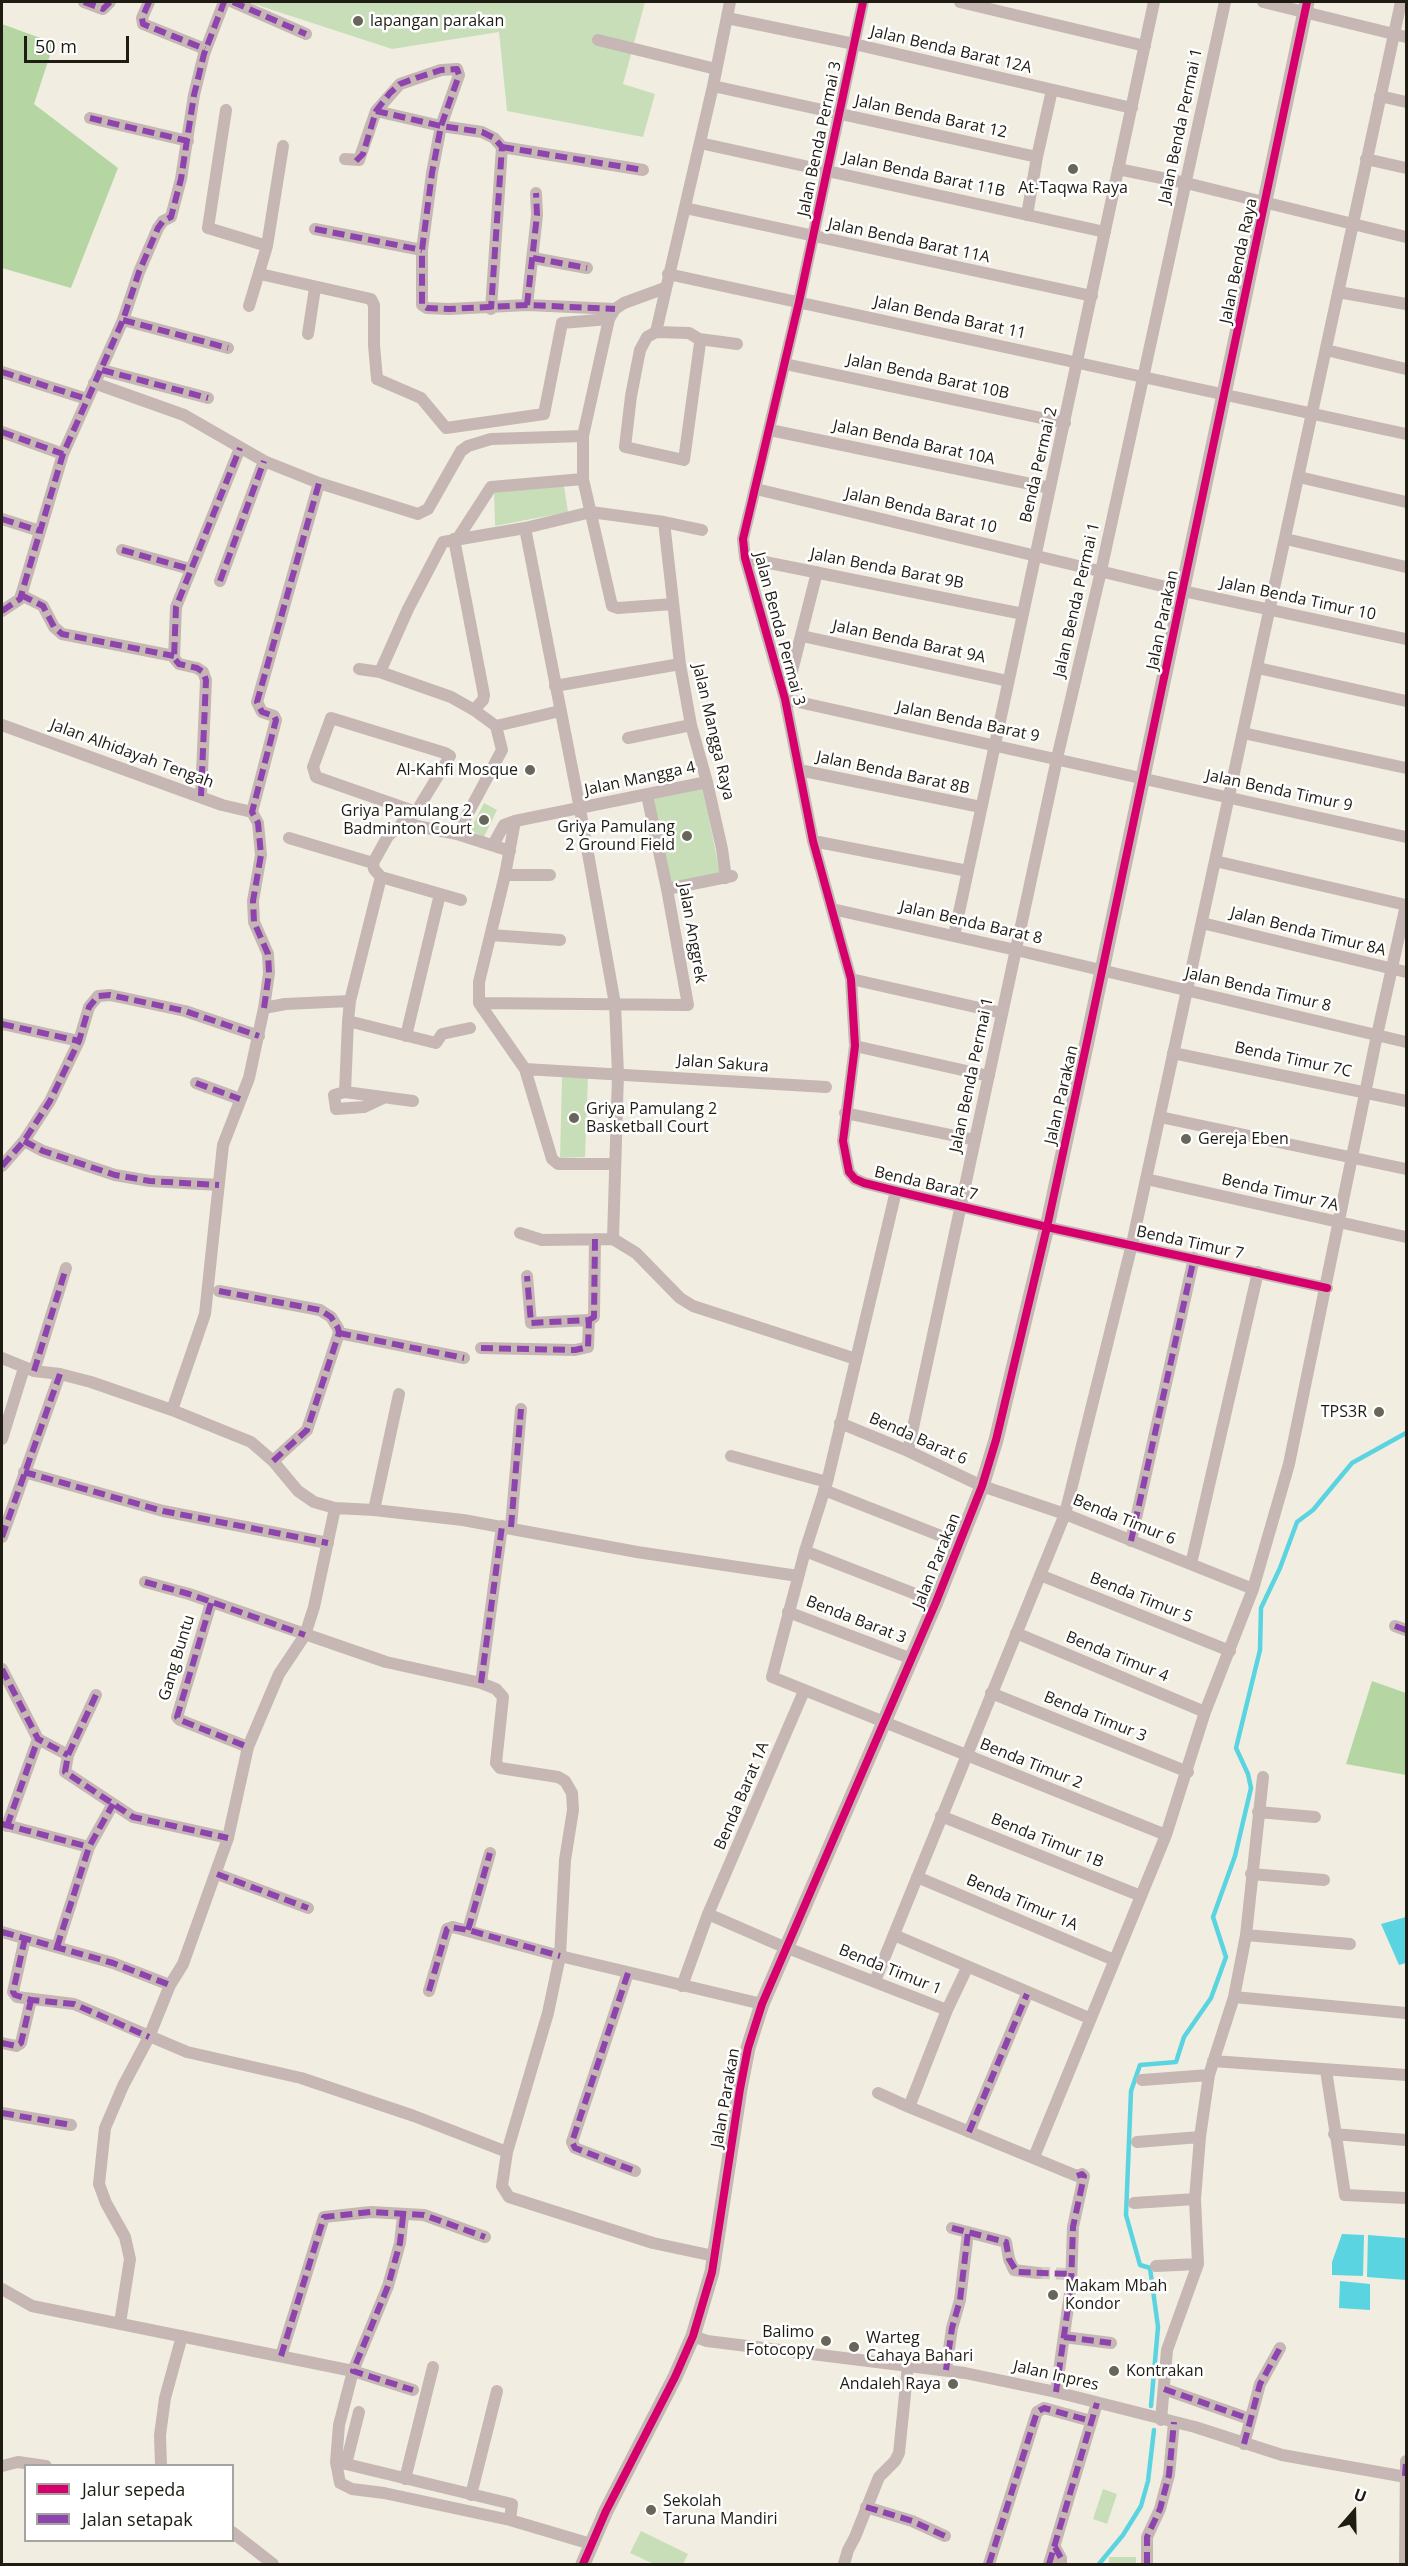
<!DOCTYPE html>
<style>
body{margin:0}
#map{position:relative;width:1408px;height:2566px;overflow:hidden;background:#f1eee1;font-family:"Open Sans",sans-serif}
canvas{display:block}
.frame{position:absolute;inset:0;border:3px solid #1e1c13;pointer-events:none}
.legend{position:absolute;left:24px;top:2464px;width:210px;height:78px;box-sizing:border-box;background:#fff;border:2px solid #a5a4a1;margin:0;padding:8px 10px;list-style:none;font-size:18px;color:#1e1c13}
.legend li{display:flex;align-items:center;gap:12px;height:30px}
.legend b{width:30px;border:2px solid #a5a4a1}
.north{position:absolute;left:1324px;top:2482px;width:60px;height:60px;-webkit-text-stroke:4px #fff;paint-order:stroke;rotate:20deg;font-size:16px;font-weight:700;line-height:24px;text-align:center;color:#1e1c13}
.north::after{content:'';display:block;margin:auto;width:21px;height:27px;background:#1e1c13;clip-path:polygon(50% 0,100% 100%,50% 72%,0 100%)}
.scale{position:absolute;left:24px;top:36px;width:105px;height:27px;box-sizing:border-box;border:3px solid #1e1c13;border-top:0;padding-left:8px;font-size:18px;line-height:21px;white-space:nowrap;color:#1e1c13;-webkit-text-stroke:4px #fff;paint-order:stroke}
</style>
<div id="map">
<canvas width="1408" height="2566"></canvas>
<div class="frame"></div>
<ul class="legend">
<li><b style="height:8px;background:#d6006c"></b>Jalur sepeda</li>
<li><b style="height:8px;background:#8e44ad"></b>Jalan setapak</li>
</ul>
<div class="north">U</div>
<div class="scale">50 m</div>
</div>
<script>
const c = document.querySelector('canvas').getContext('2d');
c.lineJoin = 'round';
function fillPath(path, color) { c.fillStyle = color; c.fill(path, 'evenodd'); }
const toPath = rows => new Path2D(rows.map(r => 'M' + r).join(''));
function strokePath(path, color, width, dash) { c.strokeStyle = color; c.lineWidth = width; c.lineCap = dash ? 'butt' : 'round'; c.setLineDash(dash || []); c.stroke(path); }
function write(font, color, halo, rows, align = 'center') {
  c.font = font + ' "Open Sans",sans-serif'; c.lineWidth = 5; c.setLineDash([]); c.textBaseline = 'middle'; c.strokeStyle = halo; c.fillStyle = color; for (const [text, x, y, turn = 0] of rows) {
    c.save(); c.translate(x, y); c.rotate((+turn || 0) * Math.PI / 180); c.textAlign = isNaN(turn) ? turn : align; if (halo) c.strokeText(text, 0, 0); c.fillText(text, 0, 0); c.restore();
  }
}
const green = toPath([
 [248,2,645,2,623,84,655,94,643,137,507,111,499,32,392,49],
 [564,486,568,512,495,526,494,491],
 [703,788,720,874,671,883,653,799],
 [484,803,497,810,484,837,470,830],
 [562,1077,588,1078,585,1157,560,1158],
 [1103,2489,1117,2494,1107,2524,1093,2519],
 [641,2531,688,2554,683,2564,654,2564,630,2553],
 [1109,2557,1136,2557,1136,2564,1109,2564]
]);
const forest = toPath([
 [2,24,54,43,34,104,118,168,71,288,2,268],
 [1372,1681,1406,1693,1406,1775,1346,1764]
]);
const water = toPath([
 [1406,1917,1406,1963,1399,1965,1381,1924],
 [1342,2234,1364,2235,1363,2276,1332,2275,1332,2262],
 [1368,2235,1406,2238,1406,2280,1367,2277],
 [1340,2281,1370,2284,1370,2310,1339,2308]
]);
const stream = toPath([
 [1151,2406,1158,2327,1150,2268,1140,2265,1126,2215,1131,2091,1140,2065,1176,2062,1184,2037,1211,1998,1226,1957,1213,1917,1235,1856,1251,1788,1248,1774,1236,1748,1260,1650,1261,1608,1280,1568,1297,1522,1313,1510,1352,1463,1406,1433],
 [1099,2564,1123,2535,1141,2506,1148,2481,1154,2430]
]);
const minorTunnel = toPath([
 [1038,2273,1071,2274]
]);
const minor = toPath([
 [84,2,103,9,110,2],
 [149,2,142,18,143,24,205,49],
 [233,2,306,34],
 [863,2,799,302,743,539,745,558,785,699,813,841,851,979,855,1046,843,1141,849,1172,855,1179,864,1183,896,1191,1047,1227,1327,1288],
 [960,2,1145,46],
 [1263,2,1406,37],
 [727,18,854,44,1132,108],
 [598,40,716,69],
 [713,86,1037,157],
 [1380,96,1406,102],
 [226,110,208,228,267,246],
 [376,111,441,126,482,132,494,138,502,147,491,309],
 [90,118,188,141],
 [700,143,1105,232],
 [502,147,643,170],
 [345,159,359,160,376,111,400,84,441,70,457,69,459,75,441,126,432,173,422,250,422,305,427,308,449,309,527,305,615,309],
 [1366,159,1406,168],
 [1118,169,1186,183,1406,237],
 [685,208,1092,296],
 [1027,215,1037,157,1052,90],
 [315,229,422,250],
 [533,258,587,268],
 [260,274,371,299,374,305,374,345,377,379,421,398,446,428,544,414,562,323,609,319],
 [668,274,1406,434],
 [665,288,624,303,615,309,609,319,583,436,583,479,612,606,618,608,673,604],
 [1338,292,1406,304],
 [527,305,537,215,536,193],
 [249,306,267,246,283,146],
 [123,320,228,348],
 [656,332,689,333,699,339,700,343,684,460,625,447,631,396,640,350,647,337,656,332],
 [656,332,713,86,730,2],
 [308,334,315,288],
 [699,339,737,344],
 [1326,350,1406,369],
 [785,364,1065,423],
 [102,370,208,398],
 [2,372,87,399],
 [94,383,184,415,264,461,319,483,418,514,428,509,461,451,468,446,491,439,583,436],
 [770,430,1050,488],
 [2,432,63,454],
 [1299,477,1406,502],
 [756,489,1183,591,1406,639],
 [2,519,40,531],
 [664,522,680,664,691,725,707,782,722,849,726,878],
 [525,528,580,809,615,1004,618,1074,613,1239],
 [458,538,491,487,583,479],
 [454,539,484,695,483,700,474,710],
 [1286,539,1406,567],
 [122,550,190,569],
 [745,558,1023,614],
 [817,572,785,699,1406,837],
 [220,581,264,461],
 [21,595,43,606,54,627,62,634,174,656],
 [2,611,20,599,63,454,123,320,139,272,158,228,163,221,171,217,181,179,194,95,204,54,224,2],
 [802,636,1008,681],
 [1258,668,1406,701],
 [359,669,380,672,451,697,474,710,496,726,502,750,457,834],
 [380,672,408,609,443,542,525,528,591,512,664,522,702,530],
 [555,686,680,664],
 [2,725,222,805,252,812],
 [496,726,560,711],
 [1243,733,1406,768],
 [628,738,691,725],
 [799,770,981,807],
 [201,796,206,680,203,672,197,668,179,664,174,658,176,607,240,448],
 [416,812,316,777,313,767,331,718,445,753,450,756,416,812,388,836,373,863,374,869,381,877,461,900],
 [515,821,505,875,479,982,479,1003,525,1069,552,1159,558,1164,614,1164],
 [402,823,457,834,510,851],
 [289,838,373,863],
 [813,841,968,871],
 [493,845,504,825,515,821,707,782],
 [1215,861,1406,905],
 [505,875,550,875],
 [381,877,350,1001,348,1021,436,1043,442,1034,470,1028],
 [667,889,732,876],
 [832,909,1016,950,1406,1042],
 [1202,923,1406,972],
 [491,935,560,940],
 [954,936,1154,2],
 [851,979,1002,1013],
 [479,1003,688,1005,667,889,647,795],
 [264,1008,285,1004,350,1001],
 [348,1021,345,1092,413,1101],
 [2,1024,79,1041],
 [406,1036,440,894],
 [855,1046,989,1076],
 [1173,1053,1406,1101],
 [525,1069,826,1087],
 [196,1083,240,1099],
 [345,1092,334,1095,336,1109,364,1107,383,1098],
 [845,1113,975,1140],
 [1160,1117,1406,1169],
 [24,1141,43,1151,115,1175,150,1181,219,1185],
 [2,1166,24,1141,50,1101,79,1041,89,1007,98,996,110,995,185,1011,259,1036],
 [1146,1179,1406,1237],
 [896,1191,827,1482,805,1551,772,1677,1166,1835],
 [520,1233,542,1240,613,1239,636,1253,680,1298,693,1306,856,1359],
 [219,1291,320,1310,331,1317,338,1328,339,1333,307,1430,273,1461],
 [589,1320,594,1317,595,1239],
 [339,1333,464,1358],
 [481,1348,575,1350,588,1347,589,1320,531,1323,527,1276],
 [2,1358,34,1371,60,1374,91,1382,172,1410,251,1442,273,1461,298,1491,314,1502,335,1508,374,1510,463,1520,637,1552,798,1576],
 [34,1371,66,1268],
 [172,1410,205,1314,223,1145,249,1078,264,1008,269,973,268,954,254,922,253,901,261,855,258,823,252,812,276,720,274,716,262,712,257,702,319,483],
 [840,1423,908,1451,982,1486,1065,1514,1253,1589],
 [2,1439,24,1368],
 [908,1451,1058,754,1101,571,1225,2],
 [731,1456,827,1482],
 [24,1472,163,1511,328,1543],
 [824,1490,959,1543],
 [374,1510,399,1394],
 [511,1527,521,1409],
 [2,1537,60,1374],
 [1131,1541,1194,1258],
 [805,1551,936,1602],
 [1191,1564,1258,1272],
 [1040,1575,1230,1651],
 [145,1582,189,1594,386,1662,481,1683,496,1689,503,1697,496,1763,500,1768,558,1777,565,1781,572,1793,573,1810,565,1860,560,1956,548,2013,507,2152],
 [211,1603,177,1717,180,1720,248,1747],
 [788,1612,912,1659],
 [1395,1626,1406,1630],
 [1016,1633,1205,1712],
 [2,1669,38,1739,68,1755],
 [481,1683,502,1526],
 [991,1693,1188,1772],
 [96,1695,68,1755,65,1772,133,1817,228,1838],
 [1258,1812,1315,1817],
 [941,1816,1141,1896],
 [2,1824,89,1847],
 [7,1826,38,1739],
 [217,1874,308,1908],
 [1251,1874,1324,1880],
 [917,1877,1114,1960],
 [708,1914,777,1944,947,2010,967,1968],
 [468,1930,490,1853],
 [2,1932,113,1963,170,1985],
 [894,1935,1089,2018],
 [1246,1935,1350,1944],
 [25,1938,13,1992,17,1997,74,2004,187,2052,301,2078,414,2116,507,2152,502,2186,509,2197,653,2243,714,2256],
 [57,1947,89,1847,113,1804],
 [628,1973,572,2142,575,2148,635,2171],
 [875,1981,1065,1514,1132,1244,1401,2],
 [682,1986,708,1914,804,1691],
 [429,1991,447,1929,453,1927,560,1956,762,2004],
 [1234,1997,1406,2013],
 [947,2010,909,2107,1077,2176,1082,2174,1084,2176,1073,2227,1071,2286,1056,2392],
 [2,2043,16,2046,21,2043,31,2000],
 [1213,2061,1406,2075],
 [1326,2070,1345,2195,1406,2198],
 [1142,2080,1209,2075],
 [878,2093,909,2107],
 [2,2113,71,2125],
 [969,2132,1027,1994],
 [1334,2134,1406,2140],
 [1137,2142,1200,2137],
 [1034,2157,1166,1835,1205,1712,1253,1589,1289,1464,1377,1035,1406,905],
 [1134,2203,1195,2199],
 [403,2216,400,2243,388,2286,353,2371,339,2425,336,2462,340,2483,352,2489,384,2493,510,2520,591,2544],
 [952,2228,1006,2242,1009,2259,1014,2270,1038,2273],
 [1156,2266,1198,2264],
 [2,2289,32,2306,353,2371,413,2390],
 [120,2323,130,2259,125,2237,106,2203,99,2184,105,2128,123,2086,149,2037,170,1985,183,1964,228,1838,248,1747,279,1674,305,1635,314,1607,335,1508],
 [693,2336,707,2341,965,2373,1056,2392,1195,2427,1282,2455,1406,2477],
 [1064,2337,1111,2343],
 [281,2356,324,2217,371,2212,424,2215,485,2237],
 [946,2370,952,2328,960,2300,968,2232],
 [1164,2389,1244,2417],
 [359,2412,346,2464,512,2504,510,2520],
 [1161,2420,1167,2350,1198,2264,1195,2199,1200,2137,1209,2075,1234,1997,1246,1935,1263,1777],
 [1244,2444,1260,2384,1280,2348],
 [2,2466,18,2462,46,2466],
 [161,2466,160,2435,165,2398,182,2336],
 [405,2479,433,2367],
 [471,2495,497,2391],
 [866,2507,912,2521,945,2536],
 [232,2532,273,2564],
 [1055,2547,1061,2558,1061,2564],
 [844,2564,848,2550,855,2537,879,2477,895,2461,899,2453,908,2365],
 [989,2564,1037,2412,1044,2408,1091,2421],
 [1049,2564,1097,2403],
 [1147,2564,1147,2537,1160,2509,1169,2475,1174,2422],
 [1405,2564,1406,2461]
]);
const tertiary = toPath([
 [583,2564,606,2511,675,2377,693,2336,712,2272,740,2089,748,2048,762,2004,936,1602,982,1486,996,1440,1047,1227,1088,1037,1307,2]
]);
const quiet = toPath([
 [84,2,103,9,110,2],
 [149,2,142,18,143,24,205,49],
 [233,2,306,34],
 [376,111,441,126,482,132,494,138,502,147,491,309],
 [90,118,188,141],
 [502,147,643,170],
 [356,161,363,154,376,111,390,93,400,84,416,78,441,70,457,69,459,75,441,126,432,173,422,250,422,305,427,308,449,309,527,305,615,309],
 [315,229,422,250],
 [533,258,587,268],
 [527,305,537,215,536,193],
 [123,320,228,348],
 [102,370,208,398],
 [2,372,87,399],
 [2,432,63,454],
 [2,519,40,531],
 [122,550,190,569],
 [220,581,264,461],
 [21,595,43,606,54,627,62,634,174,656],
 [2,611,20,599,63,454,123,320,139,272,158,228,163,221,171,217,181,179,194,95,204,54,224,2],
 [201,796,206,680,203,672,197,668,179,664,174,658,176,607,240,448],
 [264,1008,269,973,268,954,254,922,253,901,261,855,258,823,252,812,276,720,274,716,262,712,257,702,319,483],
 [2,1024,79,1041],
 [196,1083,240,1099],
 [24,1141,43,1151,115,1175,150,1181,219,1185],
 [2,1166,24,1141,50,1101,79,1041,89,1007,98,996,110,995,185,1011,259,1036],
 [219,1291,320,1310,331,1317,338,1328,339,1333,307,1430,273,1461],
 [589,1320,594,1317,595,1239],
 [339,1333,464,1358],
 [481,1348,575,1350,588,1347,589,1320,531,1323,527,1276],
 [34,1371,66,1268],
 [24,1472,163,1511,328,1543],
 [511,1527,521,1409],
 [2,1537,60,1374],
 [1131,1541,1194,1258],
 [145,1582,189,1594,305,1635],
 [211,1603,177,1717,180,1720,248,1747],
 [1395,1626,1406,1630],
 [2,1669,38,1739,68,1755],
 [481,1683,502,1526],
 [96,1695,68,1755,65,1772,133,1817,228,1838],
 [2,1824,89,1847],
 [7,1826,38,1739],
 [217,1874,308,1908],
 [468,1930,490,1853],
 [2,1932,113,1963,170,1985],
 [25,1938,13,1992,15,1995,31,2000,74,2004,149,2037],
 [57,1947,89,1847,113,1804],
 [628,1973,572,2142,575,2148,635,2171],
 [429,1991,447,1929,450,1927,468,1930,560,1956],
 [2,2043,16,2046,21,2043,31,2000],
 [2,2113,71,2125],
 [969,2132,1027,1994],
 [403,2216,400,2243,388,2286,353,2371,413,2390],
 [952,2228,1006,2242,1009,2259,1017,2272,1071,2274],
 [1064,2337,1111,2343],
 [281,2356,324,2217,371,2212,424,2215,485,2237],
 [946,2370,952,2328,960,2300,968,2232],
 [1164,2389,1244,2417],
 [1056,2392,1071,2286,1073,2227,1084,2176,1082,2174,1077,2176],
 [1244,2444,1260,2384,1280,2348],
 [1405,2476,1406,2461],
 [866,2507,912,2521,945,2536],
 [1055,2547,1061,2558,1061,2564],
 [989,2564,1037,2412,1044,2408,1091,2421],
 [1049,2564,1097,2403],
 [1147,2564,1147,2537,1160,2509,1169,2475,1174,2422]
]);
const cycleway = toPath([
 [863,2,799,302,743,539,745,558,785,699,813,841,851,979,855,1046,843,1141,849,1172,855,1179,864,1183,896,1191,1047,1227,1327,1288],
 [583,2564,606,2511,675,2377,693,2336,712,2272,740,2089,748,2048,762,2004,936,1602,982,1486,996,1440,1047,1227,1088,1037,1307,2]
]);
const markers = [
 [358,21,6,"#68665b"],
 [1073,169,6,"#68665b"],
 [530,770,6,"#68665b"],
 [484,820,6,"#68665b"],
 [687,836,6,"#68665b"],
 [574,1118,6,"#68665b"],
 [1186,1139,6,"#68665b"],
 [1379,1412,6,"#68665b"],
 [1053,2295,6,"#68665b"],
 [826,2341,6,"#68665b"],
 [854,2347,6,"#68665b"],
 [1114,2371,6,"#68665b"],
 [953,2384,6,"#68665b"],
 [651,2510,6,"#68665b"]
];
const poiNames = [
 ["lapangan parakan",370,21],
 ["At-Taqwa Raya",1073,188,"center"],
 ["Al-Kahfi Mosque",518,770,"right"],
 ["Griya Pamulang 2",472,811,"right"],
 ["Badminton Court",472,829,"right"],
 ["Griya Pamulang",675,827,"right"],
 ["2 Ground Field",675,845,"right"],
 ["Griya Pamulang 2",586,1109],
 ["Basketball Court",586,1127],
 ["Gereja Eben",1198,1139],
 ["TPS3R",1367,1412,"right"],
 ["Makam Mbah",1065,2286],
 ["Kondor",1065,2304],
 ["Balimo",814,2332,"right"],
 ["Fotocopy",814,2350,"right"],
 ["Warteg",866,2338],
 ["Cahaya Bahari",866,2356],
 ["Kontrakan",1126,2371],
 ["Andaleh Raya",941,2384,"right"],
 ["Sekolah",663,2501],
 ["Taruna Mandiri",663,2519]
];
const streetNames = [
 ["Jalan Benda Barat 12A",951,50,13],
 ["Jalan Benda Barat 12",931,117,12],
 ["Jalan Benda Permai 1",1181,126,-78],
 ["Jalan Benda Permai 3",820,139,-78],
 ["Jalan Benda Barat 11B",924,175,12],
 ["Jalan Benda Barat 11A",909,241,12],
 ["Jalan Benda Raya",1239,261,-78],
 ["Jalan Benda Barat 11",950,318,12],
 ["Jalan Benda Barat 10B",928,377,12],
 ["Jalan Benda Barat 10A",914,443,12],
 ["Benda Permai 2",1039,465,-77],
 ["Jalan Benda Barat 10",921,511,13],
 ["Jalan Benda Barat 9B",887,569,11],
 ["Jalan Benda Timur 10",1298,599,12],
 ["Jalan Benda Permai 1",1077,600,-77],
 ["Jalan Parakan",1163,620,-78],
 ["Jalan Benda Permai 3",779,629,75],
 ["Jalan Benda Barat 9A",909,642,12],
 ["Jalan Benda Barat 9",968,722,12],
 ["Jalan Mangga Raya",713,732,77],
 ["Jalan Alhidayah Tengah",132,754,20],
 ["Jalan Benda Barat 8B",893,773,12],
 ["Jalan Mangga 4",640,779,-12],
 ["Jalan Benda Timur 9",1279,791,12],
 ["Jalan Benda Barat 8",971,923,13],
 ["Jalan Benda Timur 8A",1308,932,14],
 ["Jalan Anggrek",692,933,80],
 ["Jalan Benda Timur 8",1258,990,13],
 ["Benda Timur 7C",1293,1060,12],
 ["Jalan Sakura",723,1064,4],
 ["Jalan Benda Permai 1",972,1075,-78],
 ["Jalan Parakan",1062,1095,-77],
 ["Benda Barat 7",926,1184,13],
 ["Benda Timur 7A",1280,1193,13],
 ["Benda Timur 7",1190,1243,12],
 ["Benda Barat 6",918,1439,24],
 ["Benda Timur 6",1124,1520,22],
 ["Jalan Parakan",937,1561,-68],
 ["Benda Timur 5",1141,1598,22],
 ["Benda Barat 3",856,1620,21],
 ["Benda Timur 4",1117,1657,22],
 ["Gang Buntu",177,1658,-73],
 ["Benda Timur 3",1095,1717,22],
 ["Benda Timur 2",1031,1764,22],
 ["Benda Barat 1A",742,1796,-67],
 ["Benda Timur 1B",1047,1841,22],
 ["Benda Timur 1A",1022,1903,23],
 ["Benda Timur 1",890,1970,22],
 ["Jalan Parakan",726,2098,-80],
 ["Jalan Inpres",1056,2376,13]
];
fillPath(green, '#c7deb8');
fillPath(forest, '#b5d6a3');
fillPath(water, '#5ad4e0');
strokePath(stream, '#5ad4e0', 4.5);
strokePath(minorTunnel, '#d1cec2', 12, [12, 6]);
strokePath(minor, '#c6b7b5', 12);
strokePath(tertiary, '#c6b7b5', 15);
strokePath(quiet, '#8e44ad', 6, [12, 6]);
strokePath(cycleway, '#d6006c', 8);
for (const [x, y, r, color] of markers) { const dot = new Path2D(); dot.arc(x, y, r, 0, 2 * Math.PI); c.fillStyle = color; c.fill(dot); strokePath(dot, '#fff', 2); }
write('16px', '#1e1c13', '#fff', poiNames, 'left');
write('16px', '#1e1c13', '#fff', streetNames);
</script>
